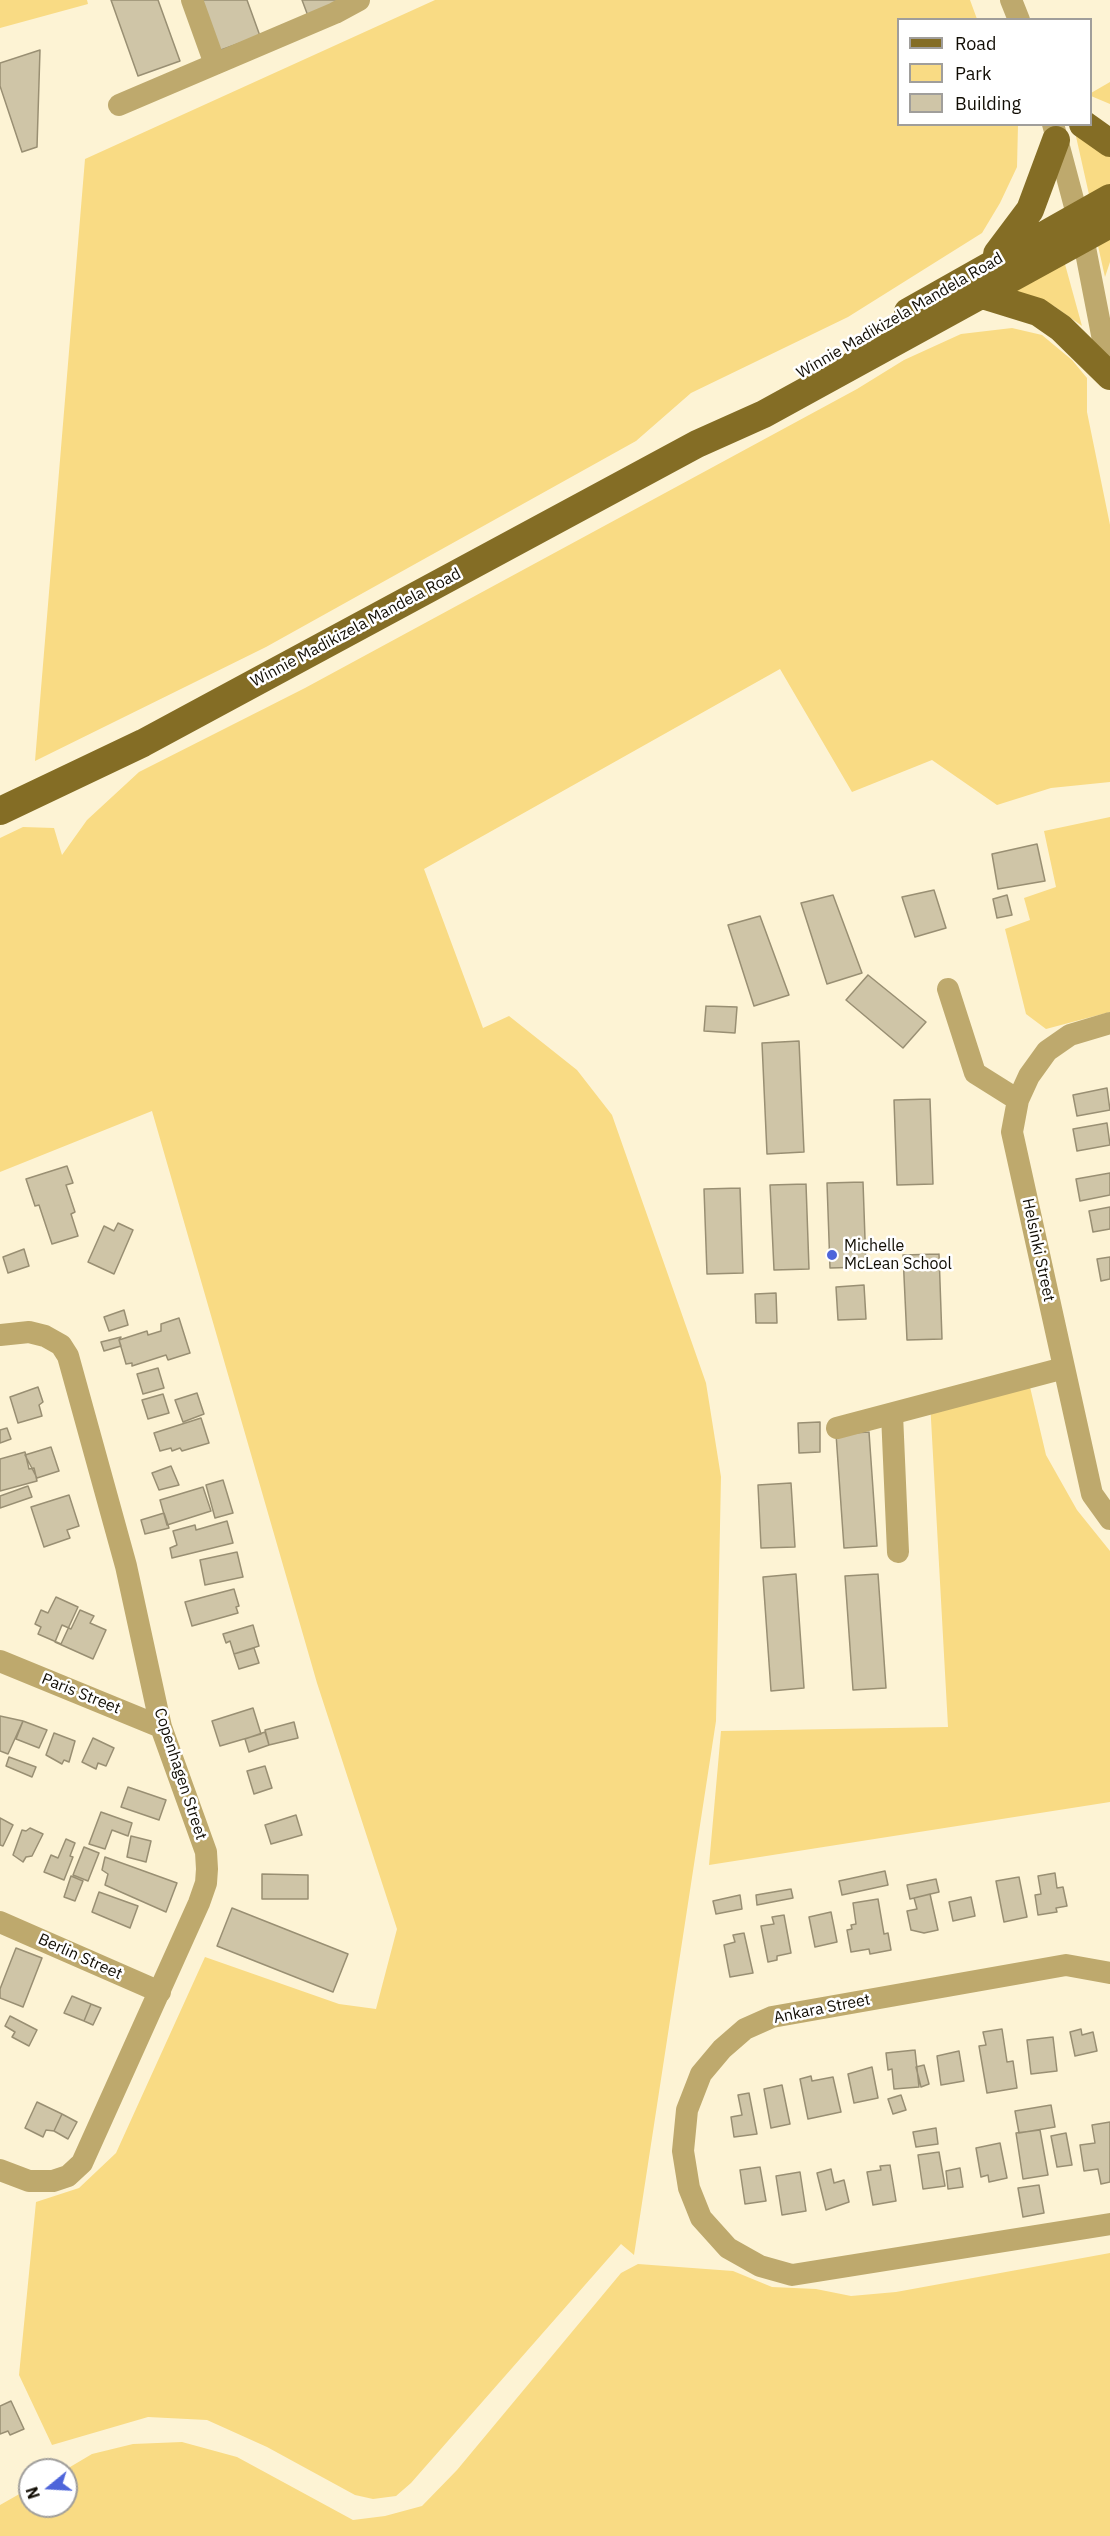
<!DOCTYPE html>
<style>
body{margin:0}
#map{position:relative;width:1110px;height:2536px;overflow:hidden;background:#fdf3d4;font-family:"IBM Plex Sans",sans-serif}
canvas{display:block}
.legend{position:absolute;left:897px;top:18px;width:195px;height:108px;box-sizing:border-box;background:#fff;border:2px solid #a09e9b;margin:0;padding:8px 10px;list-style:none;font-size:18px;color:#110d04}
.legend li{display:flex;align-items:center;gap:12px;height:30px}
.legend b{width:30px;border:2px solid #a09e9b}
.north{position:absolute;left:18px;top:2458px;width:60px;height:60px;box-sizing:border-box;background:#fff;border:2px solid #a09e9b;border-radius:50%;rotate:252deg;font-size:16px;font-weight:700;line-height:24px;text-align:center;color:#110d04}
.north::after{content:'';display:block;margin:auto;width:21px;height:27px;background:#4e65da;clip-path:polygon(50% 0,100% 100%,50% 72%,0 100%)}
</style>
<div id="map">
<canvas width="1110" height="2536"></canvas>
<ul class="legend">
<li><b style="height:8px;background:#846d25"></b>Road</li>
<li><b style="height:16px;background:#f9db84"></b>Park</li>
<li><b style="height:16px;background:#cfc5a7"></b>Building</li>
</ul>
<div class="north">N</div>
</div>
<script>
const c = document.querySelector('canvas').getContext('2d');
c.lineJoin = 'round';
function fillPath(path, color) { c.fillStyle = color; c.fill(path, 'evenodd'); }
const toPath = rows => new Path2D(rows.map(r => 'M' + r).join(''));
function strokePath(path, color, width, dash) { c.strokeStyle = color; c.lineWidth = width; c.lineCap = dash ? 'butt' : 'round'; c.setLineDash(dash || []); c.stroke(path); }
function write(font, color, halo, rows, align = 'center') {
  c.font = font + ' "IBM Plex Sans",sans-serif'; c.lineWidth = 5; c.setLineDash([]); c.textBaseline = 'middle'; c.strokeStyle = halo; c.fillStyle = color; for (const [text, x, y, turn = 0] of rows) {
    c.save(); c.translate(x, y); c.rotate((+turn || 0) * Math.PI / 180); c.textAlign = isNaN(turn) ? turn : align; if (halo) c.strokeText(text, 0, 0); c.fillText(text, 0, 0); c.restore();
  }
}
const green = toPath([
 [0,0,87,0,88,4,0,28],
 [435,0,970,0,977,19,898,20,898,124,1018,125,1017,167,1000,203,982,233,848,317,691,393,636,441,266,647,35,761,85,159],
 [1110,82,1110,104,1091,96,1091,93],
 [1075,132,1110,157,1110,188,1090,199],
 [1110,230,1110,262,1105,277,1096,237],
 [1063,257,1082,326,1054,306,1014,292],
 [1012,328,1042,335,1072,360,1087,378,1087,412,1110,525,1110,782,1051,788,997,805,932,760,852,792,780,669,424,869,483,1028,509,1016,577,1070,612,1115,706,1383,721,1477,716,1721,634,2255,621,2244,411,2483,396,2496,373,2499,355,2495,267,2447,207,2420,148,2417,52,2445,19,2375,36,2202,79,2188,116,2153,205,1957,339,2004,376,2009,397,1929,317,1683,152,1111,0,1172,0,838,23,827,54,828,62,855,87,820,139,772,305,688,857,389,904,360,961,334],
 [1110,817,1110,1012,1046,1029,1026,1014,1005,929,1030,920,1024,898,1056,887,1044,831],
 [1026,1370,1046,1455,1077,1510,1110,1551,1110,1802,709,1865,721,1731,948,1727,930,1401],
 [1110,2253,1110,2536,0,2536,0,2505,30,2488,30,2506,66,2506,65,2470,92,2454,133,2444,182,2442,237,2457,353,2520,385,2516,422,2506,457,2470,621,2273,638,2264,733,2271,772,2287,816,2289,851,2296,896,2292]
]);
const building = toPath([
 [111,0,158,0,180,61,138,76,111,0],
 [200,0,247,0,260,36,218,51,200,0],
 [302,0,349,0,308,16,302,0],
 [40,50,37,147,22,152,0,86,0,63,40,50],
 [1037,844,1045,881,998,889,992,854,1037,844],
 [934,890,946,928,915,937,902,897,934,890],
 [833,895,862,973,827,984,801,903,833,895],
 [1007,895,1012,915,997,918,993,899,1007,895],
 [760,916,789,995,754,1006,728,925,760,916],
 [868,975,926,1022,903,1048,846,1000,868,975],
 [706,1006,737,1007,735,1033,704,1031,706,1006],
 [799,1041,804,1152,767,1154,762,1043,799,1041],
 [1107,1088,1110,1110,1077,1116,1073,1095,1107,1088],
 [930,1099,933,1184,897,1185,894,1100,930,1099],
 [1107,1123,1110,1145,1077,1151,1073,1129,1107,1123],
 [67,1166,73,1183,66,1185,75,1212,71,1214,78,1236,52,1244,39,1205,35,1206,26,1179,67,1166],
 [1110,1173,1110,1195,1080,1201,1076,1179,1110,1173],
 [863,1182,866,1267,830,1268,827,1183,863,1182],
 [806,1184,809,1269,774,1270,770,1185,806,1184],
 [740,1188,743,1273,707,1274,704,1189,740,1188],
 [1110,1207,1110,1229,1093,1232,1089,1211,1110,1207],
 [118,1223,133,1230,114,1274,88,1262,104,1226,114,1231,118,1223],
 [24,1249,29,1266,8,1273,3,1257,24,1249],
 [939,1254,942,1339,907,1340,903,1255,939,1254],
 [1110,1257,1110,1279,1101,1281,1097,1259,1110,1257],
 [864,1285,866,1319,838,1320,836,1287,864,1285],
 [776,1293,777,1323,756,1323,755,1294,776,1293],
 [124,1310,128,1325,109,1331,104,1317,124,1310],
 [179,1318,190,1353,168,1360,166,1355,132,1366,132,1363,126,1364,119,1340,147,1331,148,1335,161,1331,161,1324,179,1318],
 [121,1337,119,1340,121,1346,104,1351,101,1342,121,1337],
 [158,1368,164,1388,143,1394,137,1374,158,1368],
 [38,1387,43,1402,39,1405,42,1416,18,1423,10,1397,38,1387],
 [197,1393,204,1414,183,1422,175,1400,197,1393],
 [163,1394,169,1413,148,1419,142,1400,163,1394],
 [201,1418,209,1443,182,1451,180,1448,172,1451,171,1448,160,1451,154,1433,201,1418],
 [820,1422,820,1452,799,1453,798,1423,820,1422],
 [7,1428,11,1439,0,1443,0,1430,7,1428],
 [869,1432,877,1546,844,1548,836,1434,869,1432],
 [51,1447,59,1471,37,1478,25,1455,51,1447],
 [25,1452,29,1469,34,1468,37,1481,0,1491,0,1459,25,1452],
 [171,1466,179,1485,159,1490,152,1473,171,1466],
 [223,1480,233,1513,215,1518,206,1485,223,1480],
 [791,1483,795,1547,761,1548,758,1485,791,1483],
 [28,1486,32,1497,0,1508,0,1496,28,1486],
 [203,1487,211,1511,167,1525,160,1500,203,1487],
 [69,1495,79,1526,67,1530,70,1538,44,1547,31,1507,69,1495],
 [164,1513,169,1528,145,1534,141,1520,164,1513],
 [227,1521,233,1543,172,1558,170,1548,177,1545,173,1531,195,1525,196,1530,227,1521],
 [237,1552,243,1577,205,1585,200,1560,237,1552],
 [796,1574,804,1688,771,1691,763,1577,796,1574],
 [878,1574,886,1688,853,1690,845,1576,878,1574],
 [234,1589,239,1606,236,1607,238,1613,192,1626,185,1602,234,1589],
 [56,1597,78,1607,61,1644,38,1634,41,1627,35,1624,41,1610,48,1613,56,1597],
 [80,1610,94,1616,90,1623,106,1630,93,1659,55,1642,62,1625,71,1629,80,1610],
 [253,1625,259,1646,234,1654,230,1641,226,1643,223,1634,253,1625],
 [254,1648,259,1663,239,1669,234,1654,254,1648],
 [253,1708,261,1734,220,1746,212,1721,253,1708],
 [0,1716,23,1721,8,1754,0,1751,0,1716],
 [23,1721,47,1730,39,1748,16,1739,23,1721],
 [294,1722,298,1738,269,1745,265,1730,294,1722],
 [265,1732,269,1745,249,1752,245,1739,265,1732],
 [54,1733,75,1741,69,1762,64,1760,62,1764,46,1755,54,1733],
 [93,1738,114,1748,106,1766,98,1763,96,1769,82,1762,93,1738],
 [9,1757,36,1767,32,1777,6,1766,9,1757],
 [265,1766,272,1788,254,1794,247,1771,265,1766],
 [128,1787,166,1800,159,1820,121,1807,128,1787],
 [101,1812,132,1823,128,1836,112,1830,105,1849,89,1844,101,1812],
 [296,1815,302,1835,271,1844,265,1825,296,1815],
 [0,1818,13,1825,3,1846,0,1845,0,1818],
 [30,1828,43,1834,32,1856,26,1857,23,1862,13,1855,22,1830,26,1831,30,1828],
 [131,1836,151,1841,146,1862,127,1857,131,1836],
 [66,1839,75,1843,70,1856,73,1857,64,1880,44,1872,51,1855,58,1858,66,1839],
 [84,1847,99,1853,88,1881,73,1875,84,1847],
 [105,1857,177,1883,166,1912,105,1885,108,1874,102,1870,105,1857],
 [885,1871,888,1885,842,1895,839,1881,885,1871],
 [1055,1873,1057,1888,1063,1887,1067,1906,1056,1908,1057,1912,1038,1915,1035,1895,1041,1894,1038,1876,1055,1873],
 [262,1874,308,1875,308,1899,262,1899,262,1874],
 [71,1876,83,1881,75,1901,64,1897,71,1876],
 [1019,1877,1027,1917,1004,1922,996,1881,1019,1877],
 [936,1879,939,1892,910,1899,907,1885,936,1879],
 [791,1889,793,1898,757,1905,756,1895,791,1889],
 [99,1892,138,1906,130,1928,92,1912,99,1892],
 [930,1894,938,1930,924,1933,911,1930,907,1911,917,1909,914,1898,930,1894],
 [740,1895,742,1909,716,1914,713,1901,740,1895],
 [971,1897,975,1916,953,1921,949,1902,971,1897],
 [878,1899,884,1934,888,1933,891,1950,870,1954,869,1949,851,1952,847,1930,852,1929,851,1925,856,1924,853,1903,878,1899],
 [232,1908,348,1954,333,1992,217,1946,232,1908],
 [831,1912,837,1942,815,1947,809,1917,831,1912],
 [784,1915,791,1953,777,1956,777,1960,768,1962,761,1926,774,1924,772,1917,784,1915],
 [744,1933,753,1973,730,1977,724,1945,735,1942,733,1935,744,1933],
 [16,1948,42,1958,23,2007,0,1998,0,1989,16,1948],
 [72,1996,91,2004,84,2021,64,2013,72,1996],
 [91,2004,101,2008,93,2025,84,2021,91,2004],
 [10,2016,37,2030,29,2046,12,2037,15,2032,5,2026,10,2016],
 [1002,2029,1007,2062,1013,2061,1017,2088,987,2093,979,2046,986,2045,983,2032,1002,2029],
 [1081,2029,1082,2035,1093,2032,1097,2051,1075,2056,1070,2032,1081,2029],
 [1053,2037,1057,2071,1031,2074,1027,2040,1053,2037],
 [915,2050,919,2087,894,2089,892,2069,888,2070,886,2053,915,2050],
 [959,2051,964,2081,941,2085,937,2056,959,2051],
 [924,2065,929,2084,921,2087,916,2067,924,2065],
 [872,2067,878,2098,854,2103,848,2074,872,2067],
 [811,2076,812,2081,833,2077,841,2112,808,2119,800,2079,811,2076],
 [782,2085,790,2124,771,2128,764,2089,782,2085],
 [749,2093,757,2134,734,2137,731,2117,742,2115,738,2095,749,2093],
 [901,2095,906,2110,893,2114,888,2099,901,2095],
 [37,2102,62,2114,54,2131,46,2130,43,2137,25,2128,37,2102],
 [1051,2105,1055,2127,1019,2133,1015,2111,1051,2105],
 [62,2114,77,2122,68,2139,54,2131,62,2114],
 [1110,2122,1110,2182,1101,2184,1098,2169,1084,2171,1080,2145,1095,2143,1092,2125,1110,2122],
 [936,2128,938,2144,916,2147,913,2132,936,2128],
 [1040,2130,1048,2175,1023,2179,1016,2133,1040,2130],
 [1066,2133,1072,2165,1057,2167,1051,2136,1066,2133],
 [1000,2143,1007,2178,989,2182,988,2175,981,2177,976,2148,1000,2143],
 [939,2152,945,2186,923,2189,918,2155,939,2152],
 [890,2165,896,2201,873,2205,867,2172,881,2170,880,2166,890,2165],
 [760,2167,766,2201,745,2204,740,2170,760,2167],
 [960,2168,963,2187,948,2189,946,2171,960,2168],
 [831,2169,834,2183,844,2180,849,2202,826,2210,817,2173,831,2169],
 [800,2172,806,2211,782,2215,776,2176,800,2172],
 [1039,2185,1044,2213,1023,2217,1018,2188,1039,2185],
 [11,2401,24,2429,10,2435,8,2431,0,2434,0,2406,11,2401]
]);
const minor = toPath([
 [192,0,215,64],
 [1011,0,1019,20],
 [119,105,335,13,359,0],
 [1053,124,1083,237,1110,376],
 [948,989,975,1073,1018,1100],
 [1110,1023,1070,1035,1047,1051,1029,1076,1018,1100,1012,1132,1092,1494,1110,1519],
 [0,1335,29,1332,45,1336,61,1345,68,1356,126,1566,161,1727,206,1852,207,1869,206,1883,199,1903,82,2163,68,2176,53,2181,29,2181,0,2170],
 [892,1414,898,1552],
 [837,1428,1064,1368],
 [0,1661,161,1727],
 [0,1922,160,1992],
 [1110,1973,1066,1965,772,2017,745,2029,722,2049,701,2074,687,2110,683,2151,689,2188,701,2218,728,2248,760,2266,792,2275,1110,2224]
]);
const major = toPath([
 [1083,124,1110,143],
 [997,254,1030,210,1056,140],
 [983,295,1038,312,1061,328,1110,376],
 [908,312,1110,198],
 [0,811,143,743,697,444,764,414,1110,224]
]);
const markers = [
 [832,1255,6,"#4e65da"]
];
const streetNames = [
 ["Winnie Madikizela Mandela Road",900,316,-30],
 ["Winnie Madikizela Mandela Road",356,628,-28],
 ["Helsinki Street",1038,1250,78],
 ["Paris Street",81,1694,22],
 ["Copenhagen Street",180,1774,72],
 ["Berlin Street",80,1957,24],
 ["Ankara Street",822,2009,-11]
];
const poiNames = [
 ["Michelle",844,1246],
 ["McLean School",844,1264]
];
fillPath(green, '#f9db84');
fillPath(building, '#cfc5a7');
strokePath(building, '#998f73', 1.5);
strokePath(minor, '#bea96d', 22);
strokePath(major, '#846d25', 28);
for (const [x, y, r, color] of markers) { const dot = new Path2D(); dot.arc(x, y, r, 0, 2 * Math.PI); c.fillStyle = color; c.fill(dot); strokePath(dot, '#fff', 2); }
write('16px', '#110d04', '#fff', streetNames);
write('16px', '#110d04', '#fff', poiNames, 'left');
</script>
